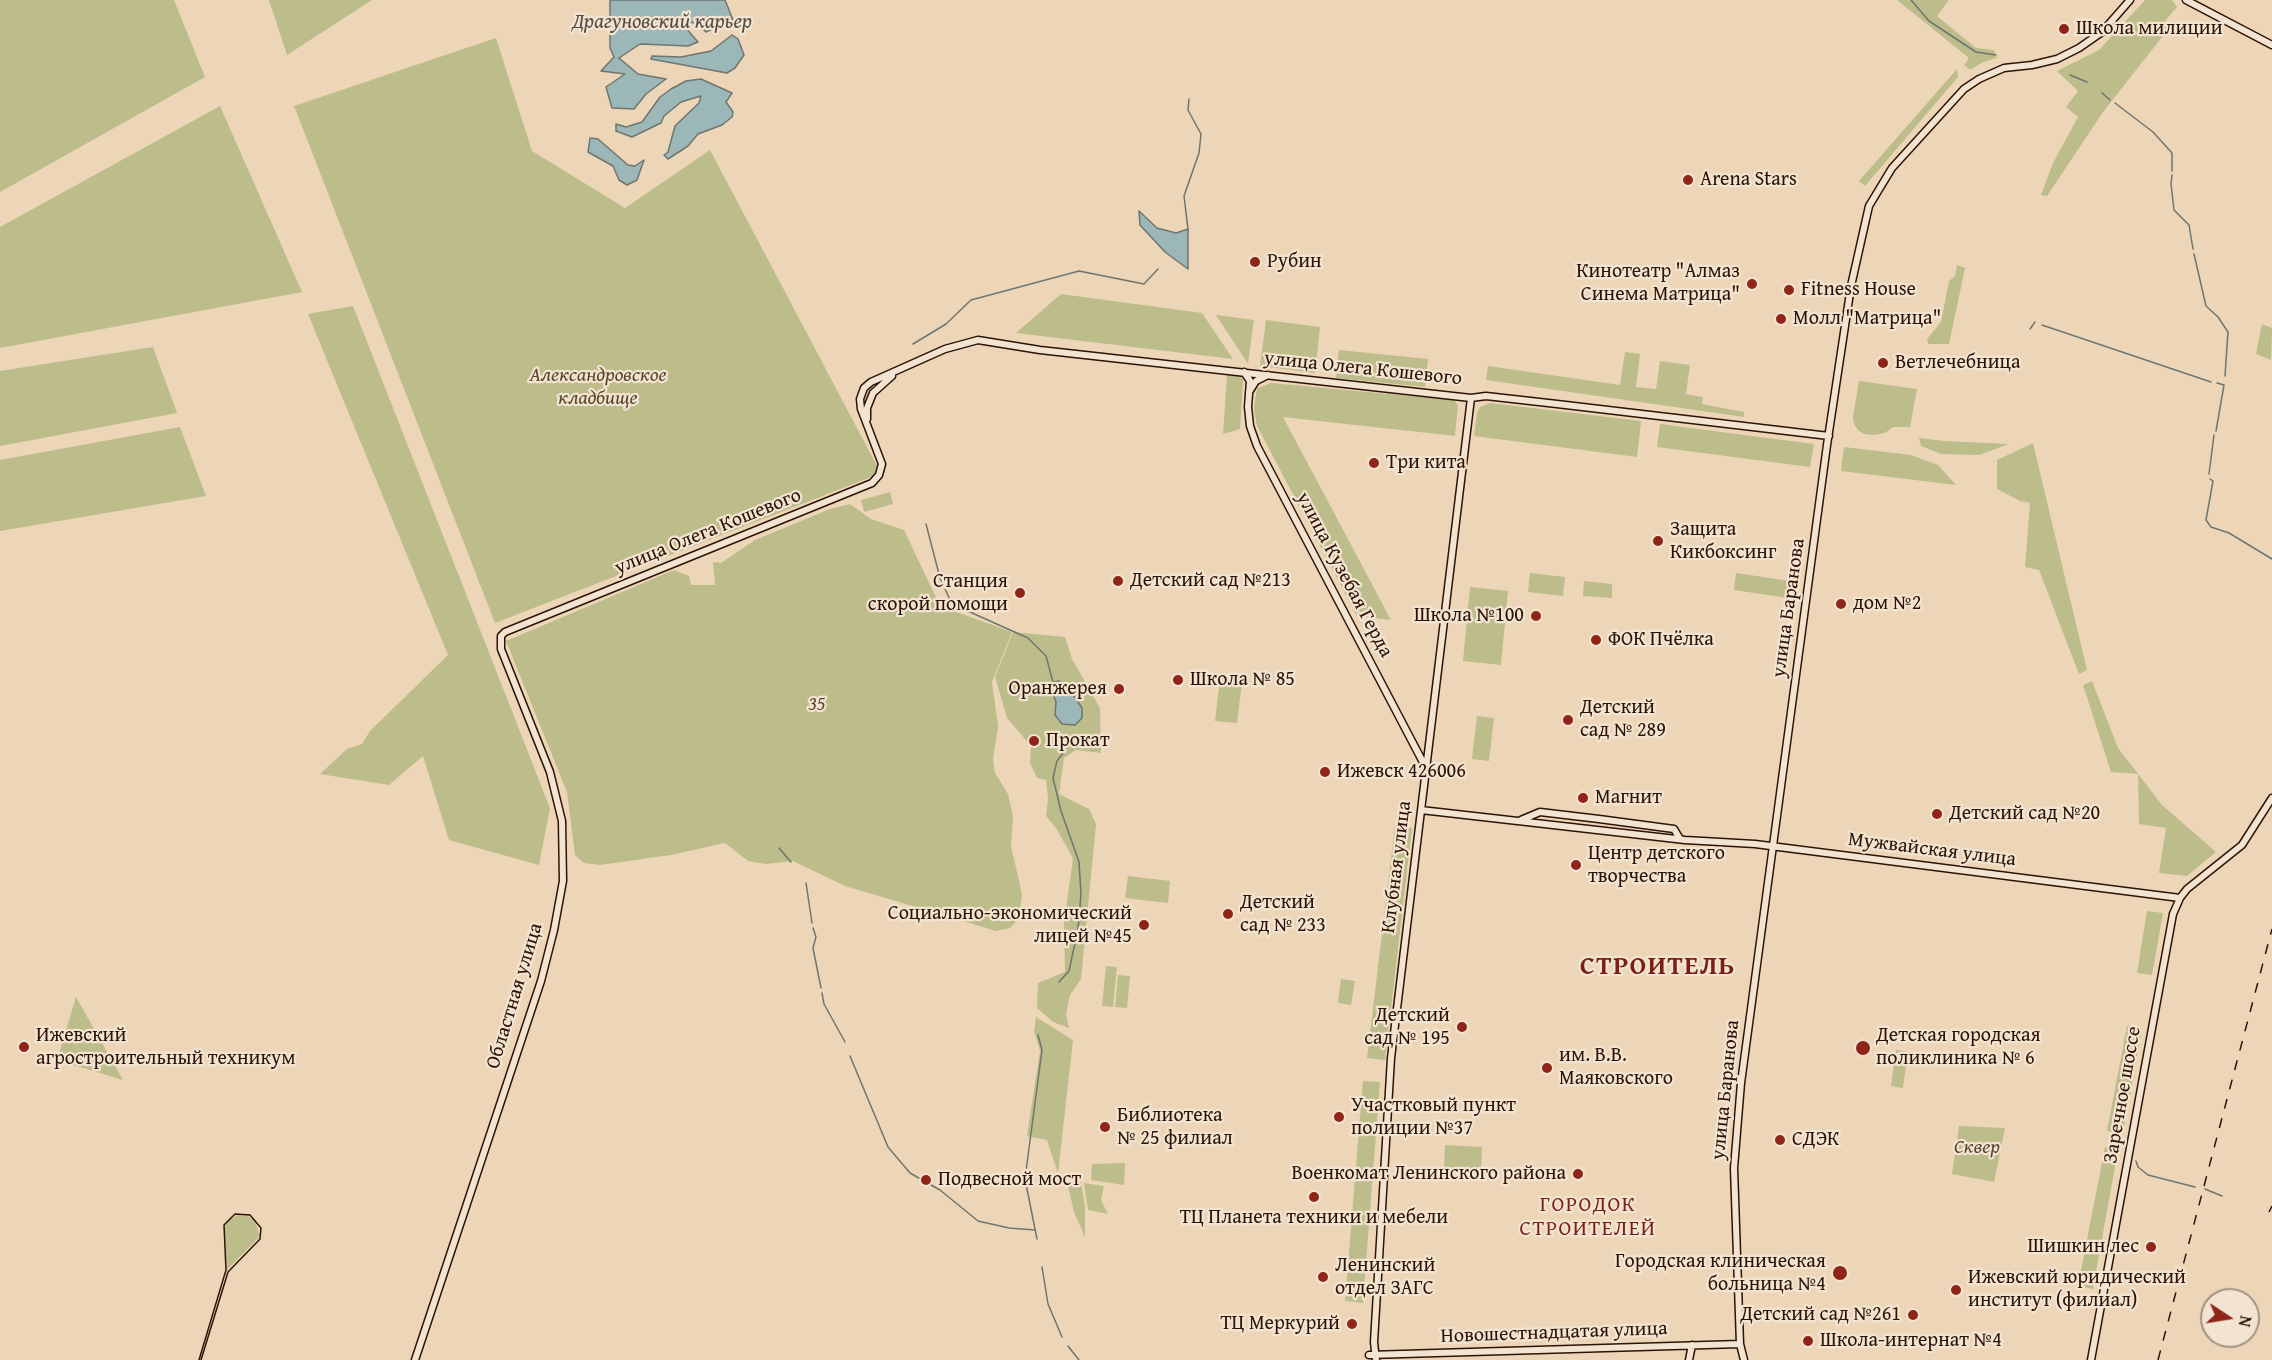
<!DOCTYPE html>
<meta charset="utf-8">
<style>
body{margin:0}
#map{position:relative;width:2272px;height:1360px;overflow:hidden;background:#edd6b8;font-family:"Gentium Book Plus",serif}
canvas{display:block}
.north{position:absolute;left:2200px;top:1288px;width:60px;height:60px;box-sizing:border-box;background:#f3e4d1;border:2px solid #a3907f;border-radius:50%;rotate:102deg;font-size:16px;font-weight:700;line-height:24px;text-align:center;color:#2c1304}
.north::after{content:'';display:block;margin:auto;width:21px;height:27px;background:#8f2418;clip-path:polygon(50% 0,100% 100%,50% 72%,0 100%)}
</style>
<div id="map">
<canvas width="2272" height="1360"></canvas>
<div class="north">N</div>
</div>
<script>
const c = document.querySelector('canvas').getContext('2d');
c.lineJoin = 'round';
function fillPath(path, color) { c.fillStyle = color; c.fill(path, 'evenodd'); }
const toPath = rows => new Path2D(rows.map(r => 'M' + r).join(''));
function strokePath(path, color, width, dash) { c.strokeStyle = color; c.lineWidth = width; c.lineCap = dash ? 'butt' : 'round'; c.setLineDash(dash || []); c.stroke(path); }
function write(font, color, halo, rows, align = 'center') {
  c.font = font + ' "Gentium Book Plus",serif'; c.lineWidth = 4.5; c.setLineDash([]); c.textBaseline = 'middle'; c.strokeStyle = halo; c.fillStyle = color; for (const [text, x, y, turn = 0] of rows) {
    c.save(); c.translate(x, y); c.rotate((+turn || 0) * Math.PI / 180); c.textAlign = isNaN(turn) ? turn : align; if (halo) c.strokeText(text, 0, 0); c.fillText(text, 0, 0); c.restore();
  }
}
const green = toPath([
 [0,0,174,0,205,77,0,192],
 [269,0,372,0,287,55],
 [1897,0,1949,0,1937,16,1976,48,1994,50,1997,58,1983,62,1970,70,1964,65,1969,58],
 [2145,0,2172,0,2177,7,2165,21,2170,27,2103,112,2047,196,2041,195,2053,163,2078,117,2066,107,2078,91,2057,71,2099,50],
 [496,38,532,151,625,208,710,150,877,466,874,476,495,623,294,106],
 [1957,69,1958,77,1865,186,1859,181],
 [220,106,302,292,0,348,0,227],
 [1957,265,1965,268,1949,344,1928,344,1927,339,1941,322,1949,281,1955,276],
 [1061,294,1202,313,1233,359,1016,333],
 [353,306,550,808,539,865,449,840,423,756,389,785,320,774,347,749,362,744,370,731,448,655,308,314],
 [1216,315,1254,320,1248,364],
 [1266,320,1320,327,1315,373,1260,366],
 [2262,324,2272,328,2271,360,2256,354],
 [153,347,177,413,0,446,0,371],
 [1339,350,1428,359,1425,387,1336,378],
 [1625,352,1640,354,1636,387,1656,389,1660,361,1690,365,1686,394,1703,397,1702,404,1744,412,1744,417,1486,380,1488,366,1620,385],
 [1227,375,1241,376,1243,380,1240,429,1223,434],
 [1859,381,1917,389,1910,427,1893,427,1885,433,1875,435,1864,434,1858,430,1854,424,1853,416],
 [1271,383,1454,400,1458,405,1455,436,1283,417,1391,620,1357,616,1257,426,1254,410,1256,393,1258,388],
 [1490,403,1641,421,1637,457,1474,436,1477,413,1480,407],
 [1660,424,1814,444,1810,467,1657,447],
 [180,427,206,496,0,531,0,460],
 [1919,438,1944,441,2009,444,1979,455,1941,454,1921,446],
 [2033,443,2087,670,2079,674,2039,570,2025,567,2030,503,2020,501,1997,489,1997,460],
 [1844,447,1911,455,1938,465,1956,485,1841,471],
 [890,492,893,504,864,512,861,500],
 [850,504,871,519,904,530,940,606,1012,632,992,682,998,726,993,760,995,773,1008,794,1013,816,1011,846,1022,894,1019,918,1010,928,996,931,983,927,845,886,793,861,766,864,748,861,725,843,671,855,600,865,584,863,575,855,567,792,506,641,674,570,689,576,691,585,715,585,713,562,721,563,755,540,830,509],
 [1530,573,1565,577,1563,596,1528,592],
 [1736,573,1790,581,1788,598,1734,590],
 [1584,581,1612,584,1612,598,1583,596],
 [1470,587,1508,591,1501,665,1463,661],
 [1013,632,1065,637,1072,659,1100,708,1101,753,1076,750,1064,758,1059,794,1089,809,1096,824,1081,979,1070,995,1066,1014,1069,1028,1053,1022,1037,1008,1038,983,1065,972,1064,923,1073,858,1056,828,1046,816,1048,798,1046,780,1037,778,1030,763,1031,746,1007,718,995,677],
 [1220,679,1242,682,1237,723,1215,721],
 [2092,681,2118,748,2162,805,2216,852,2187,876,2159,873,2166,828,2139,824,2138,774,2111,772,2083,685],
 [1477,716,1494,718,1489,761,1472,759],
 [1395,826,1412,828,1385,1060,1367,1058],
 [1128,876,1170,881,1168,903,1125,898],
 [2147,911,2163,913,2152,975,2137,973],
 [1106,966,1117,967,1113,1007,1102,1006],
 [1118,975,1130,976,1127,1008,1115,1007],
 [1341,979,1355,981,1351,1005,1338,1003],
 [76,997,123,1080,57,1060],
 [1036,1017,1073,1040,1058,1173,1047,1140,1027,1136,1040,1051,1034,1031],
 [2127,1026,2142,1029,2123,1133,2107,1131],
 [1896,1050,1908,1052,1903,1088,1891,1086],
 [1363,1081,1380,1082,1363,1303,1345,1301],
 [1959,1126,2005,1128,1994,1182,1952,1174],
 [1445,1145,1482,1147,1481,1170,1444,1168],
 [2105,1147,2118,1150,2093,1289,2078,1286],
 [1125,1163,1124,1185,1091,1180,1092,1164],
 [1070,1181,1081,1182,1085,1207,1085,1237,1074,1212,1068,1186],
 [1084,1183,1104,1186,1101,1200,1108,1214,1088,1210],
 [237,1215,248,1216,255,1221,260,1236,227,1270,224,1230,227,1222]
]);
const water = toPath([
 [610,0,725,0,733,20,706,32,696,23,686,22,685,27,698,42,688,46,640,44,619,58,638,74,666,79,646,94,634,109,612,108,606,87,625,74,601,71,614,57,610,48,610,0],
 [732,35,738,39,744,55,735,68,727,73,651,59,652,56,681,57,711,51,732,35],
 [701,79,732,93,726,102,733,112,732,117,722,125,698,134,688,146,668,159,664,155,668,152,675,126,699,103,701,96,681,102,664,116,661,123,632,137,616,131,616,124,626,127,642,122,660,97,671,89,686,81,701,79],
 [590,138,598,139,628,165,635,166,644,160,637,180,627,185,619,180,613,166,588,152,590,138],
 [1139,211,1157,228,1176,233,1188,229,1188,269,1165,252,1140,225,1139,211],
 [1059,681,1067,686,1082,708,1082,718,1075,725,1062,724,1055,715,1056,702,1051,688,1053,682,1059,681]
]);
const stream = toPath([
 [1911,0,1929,21,1976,52,1996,55],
 [2070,75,2087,82],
 [2102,93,2110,100],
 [2115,103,2153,132,2172,153,2172,171],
 [2172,175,2171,184,2174,210,2189,225,2193,249],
 [1188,229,1184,196,1199,153,1201,134,1188,110,1189,99],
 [2194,254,2206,306,2218,317,2228,332,2225,376],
 [2042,325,2211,382],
 [2030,329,2035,322],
 [913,344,946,324,971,300,1079,271,1144,284,1158,269],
 [2216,431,2224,385,2217,383],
 [2209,474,2214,435],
 [2210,479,2213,481,2206,520,2211,527,2229,533,2272,559],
 [926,524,940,578,952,604,1028,638,1046,656,1053,682],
 [779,848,791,862],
 [806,883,812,923],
 [813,928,816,937,813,948,821,988],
 [1059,982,1069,971,1078,929,1081,894,1079,862,1061,811,1053,778,1057,761,1064,752,1069,736],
 [822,993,824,1004,845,1042],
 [850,1056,888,1147,910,1173,940,1190,978,1221,1009,1228,1035,1230],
 [2136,1161,2138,1167,2148,1175,2195,1187],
 [1026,1171,1042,1050,1038,1035],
 [1026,1184,1037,1239],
 [2205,1189,2222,1196],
 [1042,1267,1048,1304,1062,1337],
 [1068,1346,1079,1360]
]);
const secondary = toPath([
 [2186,0,2272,45],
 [1244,372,1250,381,1248,407,1250,426,1257,446,1426,768],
 [1249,392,1256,381,1268,375],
 [867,419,867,408,873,393,892,376],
 [1421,810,1685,840,1755,844,2180,898],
 [1521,820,1540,812,1599,819,1674,829,1680,839],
 [1369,1355,1740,1344],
 [415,1360,541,981,554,930,563,881,562,821,550,772,501,649,501,636,505,632,872,483,879,475,882,464,861,409,860,399,864,388,871,382,945,349,978,340,1040,350,1471,398,1486,396,1557,404,1829,436],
 [1376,1360,1374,1342,1391,1058,1471,398],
 [1689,1360,1692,1345],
 [1744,1360,1740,1344,1734,1168,1741,1083,1827,445,1851,286,1869,206,1892,168,1964,89,1979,79,2004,68,2032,65,2057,59,2079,48,2102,32,2130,0],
 [2091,1360,2173,914,2180,898,2187,889,2242,845,2272,798]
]);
const tram = toPath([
 [199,1360,226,1270,224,1225,235,1214,250,1215,261,1228,260,1239,228,1272,201,1360]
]);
const rail = toPath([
 [2269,1212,2272,1206],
 [2158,1360,2272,929]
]);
const markers = [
 [2064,29,6,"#8f2418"],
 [1688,180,6,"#8f2418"],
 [1255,262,6,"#8f2418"],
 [1752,284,6,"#8f2418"],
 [1789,290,6,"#8f2418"],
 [1781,319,6,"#8f2418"],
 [1883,363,6,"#8f2418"],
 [1374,463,6,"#8f2418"],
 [1658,541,6,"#8f2418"],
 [1118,581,6,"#8f2418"],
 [1020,593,6,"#8f2418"],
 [1841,604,6,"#8f2418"],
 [1536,616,6,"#8f2418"],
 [1596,640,6,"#8f2418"],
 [1178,680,6,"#8f2418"],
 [1119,689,6,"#8f2418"],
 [1568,720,6,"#8f2418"],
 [1034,741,6,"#8f2418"],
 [1325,772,6,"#8f2418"],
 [1583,798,6,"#8f2418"],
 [1937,814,6,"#8f2418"],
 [1576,865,6,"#8f2418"],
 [1228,914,6,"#8f2418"],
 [1144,925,6,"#8f2418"],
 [1462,1027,6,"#8f2418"],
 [24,1047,6,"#8f2418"],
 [1863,1048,8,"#8f2418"],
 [1547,1068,6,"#8f2418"],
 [1339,1117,6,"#8f2418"],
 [1105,1127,6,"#8f2418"],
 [1780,1140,6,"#8f2418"],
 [1578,1174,6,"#8f2418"],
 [926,1180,6,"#8f2418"],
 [1314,1197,6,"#8f2418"],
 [2151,1247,6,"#8f2418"],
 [1840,1273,8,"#8f2418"],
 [1323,1277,6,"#8f2418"],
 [1956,1290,6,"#8f2418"],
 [1913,1315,6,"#8f2418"],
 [1352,1324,6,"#8f2418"],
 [1808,1341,6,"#8f2418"]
];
const poiNames = [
 ["Школа милиции",2076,29],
 ["Arena Stars",1700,180],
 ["Рубин",1267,262],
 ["Кинотеатр \"Алмаз",1740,272,"right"],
 ["Синема Матрица\"",1740,295,"right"],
 ["Fitness House",1801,290],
 ["Молл \"Матрица\"",1793,319],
 ["Ветлечебница",1895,363],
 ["Три кита",1386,463],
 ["Защита",1670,530],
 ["Кикбоксинг",1670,553],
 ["Детский сад №213",1130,581],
 ["Станция",1008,582,"right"],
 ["скорой помощи",1008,605,"right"],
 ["дом №2",1853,604],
 ["Школа №100",1524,616,"right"],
 ["ФОК Пчёлка",1608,640],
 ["Школа № 85",1190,680],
 ["Оранжерея",1107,689,"right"],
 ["Детский",1580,708],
 ["сад № 289",1580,731],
 ["Прокат",1046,741],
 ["Ижевск 426006",1337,772],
 ["Магнит",1595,798],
 ["Детский сад №20",1949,814],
 ["Центр детского",1588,854],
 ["творчества",1588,877],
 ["Детский",1240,903],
 ["сад № 233",1240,926],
 ["Социально-экономический",1132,914,"right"],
 ["лицей №45",1132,937,"right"],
 ["Детский",1450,1016,"right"],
 ["сад № 195",1450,1039,"right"],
 ["Ижевский",36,1036],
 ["агростроительный техникум",36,1059],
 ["Детская городская",1876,1036],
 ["поликлиника № 6",1876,1059],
 ["им. В.В.",1559,1056],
 ["Маяковского",1559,1079],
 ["Участковый пункт",1351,1106],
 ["полиции №37",1351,1129],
 ["Библиотека",1117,1116],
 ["№ 25 филиал",1117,1139],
 ["СДЭК",1792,1140],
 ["Военкомат Ленинского района",1566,1174,"right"],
 ["Подвесной мост",938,1180],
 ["ТЦ Планета техники и мебели",1314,1218,"center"],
 ["Шишкин лес",2139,1247,"right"],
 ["Городская клиническая",1826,1262,"right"],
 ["больница №4",1826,1285,"right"],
 ["Ленинский",1335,1266],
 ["отдел ЗАГС",1335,1289],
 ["Ижевский юридический",1968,1278],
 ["институт (филиал)",1968,1301],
 ["Детский сад №261",1901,1315,"right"],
 ["ТЦ Меркурий",1340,1324,"right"],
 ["Школа-интернат №4",1820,1341]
];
const streetNames = [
 ["улица Олега Кошевого",1363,369,6],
 ["улица Олега Кошевого",708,532,-22],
 ["улица Кузебая Герда",1344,575,62],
 ["улица Баранова",1789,608,-82],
 ["Мужвайская улица",1932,850,7],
 ["Клубная улица",1397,867,-83],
 ["Областная улица",515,996,-73],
 ["улица Баранова",1726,1090,-84],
 ["Заречное шоссе",2123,1095,-80],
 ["Новошестнадцатая улица",1554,1333,-2]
];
const parkNames = [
 ["Александровское",598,376],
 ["кладбище",598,399],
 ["35",817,705],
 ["Сквер",1977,1148]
];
const waterNames = [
 ["Драгуновский карьер",662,23]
];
const neighbourhoodNames = [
 ["ГОРОДОК",1588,1206],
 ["СТРОИТЕЛЕЙ",1588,1230]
];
const districtNames = [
 ["СТРОИТЕЛЬ",1658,967]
];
fillPath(green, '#bdbc8b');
fillPath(water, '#9bb7b7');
strokePath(water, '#6f756f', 1.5);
strokePath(stream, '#6f756f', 1.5);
strokePath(secondary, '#2c1304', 9);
strokePath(secondary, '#f3e4d1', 6);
strokePath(tram, '#2c1304', 1.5);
strokePath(rail, '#2c1304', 1.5, [10, 10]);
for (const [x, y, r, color] of markers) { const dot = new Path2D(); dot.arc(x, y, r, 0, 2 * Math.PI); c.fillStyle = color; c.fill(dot); strokePath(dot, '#f3e4d1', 2); }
write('20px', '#2c1304', '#f3e4d1', poiNames, 'left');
write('20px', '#2c1304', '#f3e4d1', streetNames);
write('italic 20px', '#58462c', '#f3e4d1', parkNames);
write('italic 21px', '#534c43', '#f3e4d1', waterNames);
c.letterSpacing = '1.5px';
write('21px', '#7a1f14', '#f3e4d1', neighbourhoodNames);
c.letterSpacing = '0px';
c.letterSpacing = '1.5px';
write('bold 26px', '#7a1f14', '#f3e4d1', districtNames);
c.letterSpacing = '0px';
</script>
